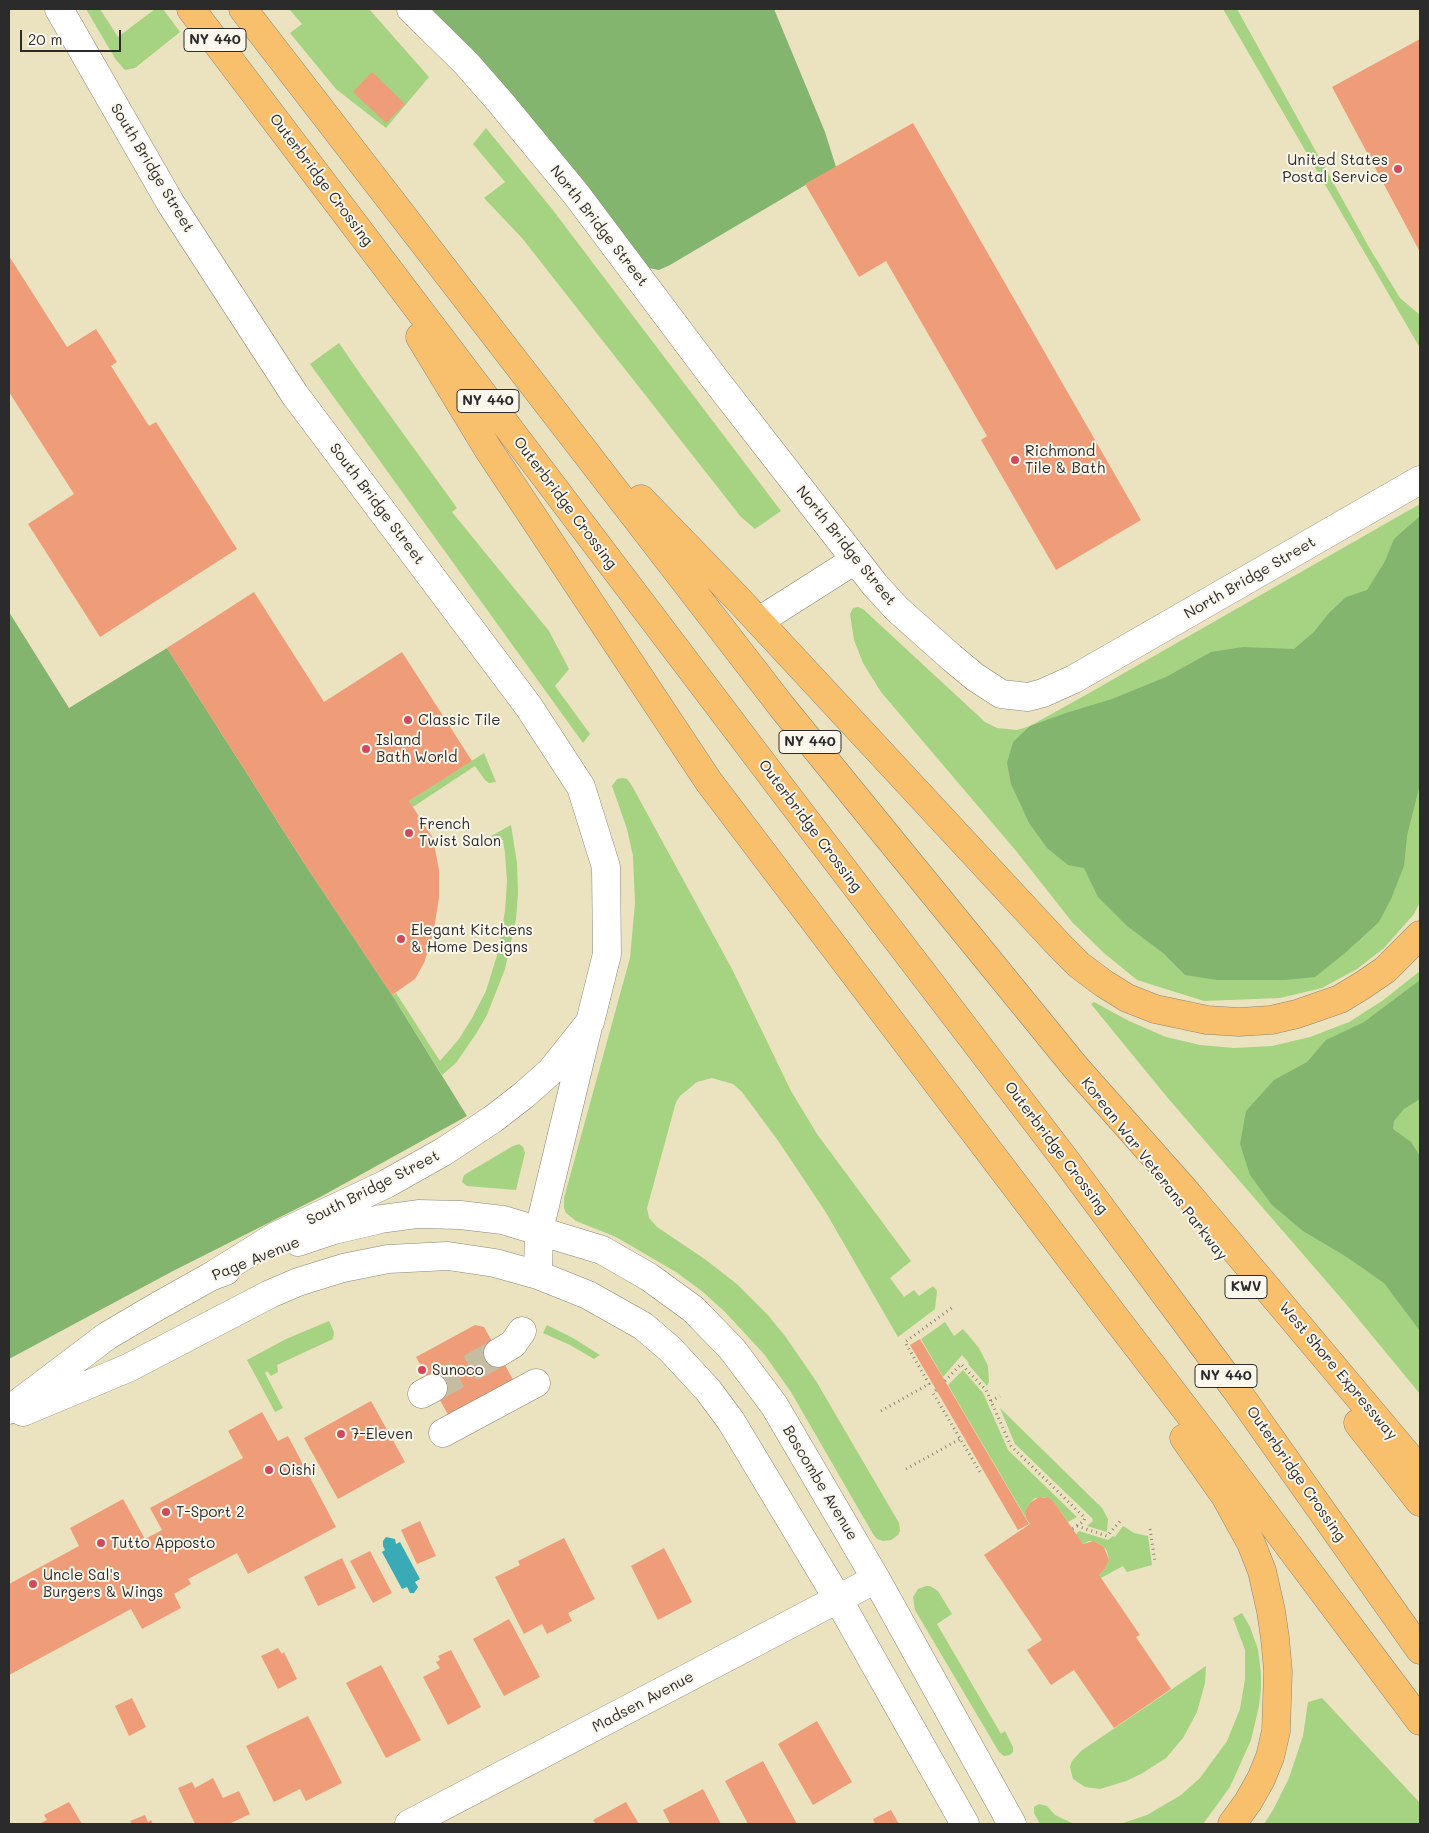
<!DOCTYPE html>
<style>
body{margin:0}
#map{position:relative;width:1429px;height:1833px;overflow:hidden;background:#ebe2c0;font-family:Mali,sans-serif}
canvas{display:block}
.frame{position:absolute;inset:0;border:10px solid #2b2b2b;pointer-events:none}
.scale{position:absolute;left:20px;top:30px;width:101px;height:22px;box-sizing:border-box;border:2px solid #2b2b2b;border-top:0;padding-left:6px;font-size:15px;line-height:18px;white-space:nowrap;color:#2b2b2b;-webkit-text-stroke:4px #fbf7ec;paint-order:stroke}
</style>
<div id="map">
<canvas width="1429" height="1833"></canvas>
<div class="frame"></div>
<div class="scale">20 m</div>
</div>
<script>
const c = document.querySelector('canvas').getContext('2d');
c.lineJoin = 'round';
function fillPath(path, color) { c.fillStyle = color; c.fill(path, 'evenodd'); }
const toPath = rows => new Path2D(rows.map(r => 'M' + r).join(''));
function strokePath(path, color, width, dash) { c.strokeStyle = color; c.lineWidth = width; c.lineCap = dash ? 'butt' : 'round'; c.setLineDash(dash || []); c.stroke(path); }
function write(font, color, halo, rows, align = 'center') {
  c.font = font + ' Mali,sans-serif'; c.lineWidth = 4; c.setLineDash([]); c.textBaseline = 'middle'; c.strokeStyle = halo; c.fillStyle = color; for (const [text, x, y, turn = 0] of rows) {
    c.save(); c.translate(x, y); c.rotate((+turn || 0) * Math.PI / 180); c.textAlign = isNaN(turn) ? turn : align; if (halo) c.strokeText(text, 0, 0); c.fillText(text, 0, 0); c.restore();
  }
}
const green = toPath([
 [86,9,100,9,118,37,155,9,163,9,180,32,135,68,125,70,116,60],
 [289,9,369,9,429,77,386,128,336,89,290,33,302,24],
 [1223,9,1237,9,1370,249,1400,298,1420,315,1420,348],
 [486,128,552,209,781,511,755,529,741,517,522,238,484,198,505,182,473,144],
 [339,343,363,378,457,508,452,512,549,631,569,669,555,686,590,734,583,743,310,364],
 [1420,504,1420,902,1414,914,1384,948,1357,969,1322,988,1280,998,1204,1001,1137,980,1104,953,1072,922,1017,852,881,692,863,663,854,640,850,614,853,608,858,607,863,609,985,722,997,728,1017,730,1030,726,1091,692],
 [484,753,496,782,489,783,485,780,475,766,413,807,409,801],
 [623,778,627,779,631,784,732,969,791,1091,817,1134,911,1261,890,1278,904,1297,914,1290,919,1296,933,1286,937,1291,935,1309,898,1337,825,1211,779,1142,742,1092,733,1084,712,1078,697,1082,680,1096,676,1102,649,1201,647,1208,649,1218,657,1227,706,1260,738,1285,767,1314,785,1336,816,1381,899,1523,900,1531,898,1535,891,1540,883,1541,877,1539,873,1534,791,1392,764,1354,725,1312,703,1292,676,1272,616,1237,576,1221,566,1213,564,1208,564,1198,630,958,635,903,633,856,627,829,612,786,617,779],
 [511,825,517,863,518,893,516,919,505,969,487,1015,476,1034,456,1063,442,1075,392,995,396,993,440,1061,459,1039,472,1018,486,991,498,952,505,911,507,881,505,853,503,840,491,841,489,839,491,836],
 [1420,971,1420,1394,1346,1304,1167,1097,1091,1004,1094,1002,1129,1021,1166,1037,1200,1045,1234,1048,1272,1046,1310,1037,1349,1022,1382,1001],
 [519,1144,523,1147,525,1153,516,1190,467,1186,462,1182,464,1175,513,1146],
 [329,1321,334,1332,333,1339,277,1365,278,1372,271,1376,267,1371,265,1373,283,1408,275,1412,247,1360,286,1339],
 [945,1322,954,1336,963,1329,979,1348,988,1366,989,1382,987,1386,968,1364,969,1363,962,1355,943,1377,921,1339],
 [547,1325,573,1338,600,1355,594,1359,570,1345,543,1333],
 [963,1370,983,1393,1008,1450,1077,1517,1068,1522,1054,1502,1044,1497,1035,1498,1030,1503,1025,1511,1026,1518,948,1385],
 [1000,1408,1102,1508,1108,1519,1107,1532,1087,1526,1093,1521,1092,1518,1015,1444],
 [1123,1526,1134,1533,1148,1536,1152,1565,1127,1572,1123,1566,1101,1578,1099,1575,1105,1569,1109,1560,1107,1551,1104,1547,1096,1542,1089,1541,1083,1544,1076,1534,1079,1531,1108,1540,1113,1536,1115,1537],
 [926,1586,930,1586,938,1591,952,1614,937,1624,1001,1734,1005,1731,1013,1747,1013,1752,1010,1755,1004,1756,999,1752,915,1610,913,1597,918,1589],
 [1242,1613,1250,1627,1258,1649,1261,1674,1261,1689,1259,1706,1251,1740,1230,1787,1203,1824,1120,1824,1147,1815,1181,1795,1200,1778,1227,1741,1240,1709,1245,1679,1245,1650,1233,1618],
 [1206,1666,1205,1683,1197,1712,1183,1738,1166,1758,1141,1774,1126,1781,1100,1789,1085,1787,1073,1779,1070,1767,1072,1761,1081,1751],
 [1322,1698,1420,1803,1420,1824,1264,1824,1273,1810,1289,1778,1303,1736,1308,1702],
 [1039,1804,1047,1806,1055,1815,1074,1824,1040,1824,1034,1813,1034,1807]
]);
const forest = toPath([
 [420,9,774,9,825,132,836,167,670,265,659,270,649,268,639,259],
 [1420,516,1420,784,1407,836,1404,866,1391,899,1379,922,1344,954,1315,977,1285,980,1217,980,1185,975,1163,953,1127,926,1098,897,1084,868,1068,865,1047,848,1029,823,1011,784,1007,763,1013,742,1030,726,1066,713,1112,699,1166,677,1211,652,1243,647,1294,649,1314,632,1328,614,1346,597,1367,590,1384,563,1394,539],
 [9,612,69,708,167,648,306,866,392,995,467,1116,322,1196,173,1271,9,1359],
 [1420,980,1420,1099,1404,1109,1394,1121,1393,1129,1411,1142,1420,1156,1420,1331,1384,1283,1345,1256,1303,1231,1272,1205,1250,1175,1240,1144,1246,1111,1274,1080,1307,1062,1326,1040,1364,1022]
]);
const water = toPath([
 [386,1537,395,1539,396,1544,400,1542,420,1579,415,1582,418,1587,414,1593,410,1593,407,1587,402,1589,382,1552,385,1550,383,1546,383,1541]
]);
const building = toPath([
 [1420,39,1420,252,1332,87],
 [372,72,405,104,386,123,353,92],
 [913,123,1141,520,1056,570,981,440,987,436,886,261,859,277,805,184],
 [9,256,67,347,96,329,117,362,111,366,149,426,156,422,237,549,100,637,28,524,74,494,9,392],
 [254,592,324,702,402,652,472,761,409,801,433,838,439,870,439,898,433,935,424,963,415,979,392,995,306,866,167,648],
 [475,1325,484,1327,516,1385,451,1420,416,1357],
 [920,1339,945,1381,1029,1524,1018,1530,910,1345],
 [371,1401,405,1462,338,1499,304,1438],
 [262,1412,278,1441,288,1436,336,1527,248,1574,237,1553,188,1579,191,1584,174,1594,181,1608,142,1629,131,1609,9,1675,9,1584,79,1546,70,1528,123,1499,145,1539,162,1530,150,1508,243,1458,228,1431],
 [1039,1497,1049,1498,1054,1502,1083,1544,1094,1541,1104,1547,1109,1560,1105,1569,1099,1575,1140,1635,1136,1637,1171,1689,1114,1728,1074,1670,1051,1685,1027,1650,1042,1640,984,1555,1030,1524,1026,1518,1025,1511,1030,1503],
 [420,1521,436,1556,417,1564,401,1530],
 [564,1538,595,1599,568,1613,572,1621,547,1634,542,1624,524,1634,495,1577,520,1565,518,1561],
 [664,1548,692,1602,658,1620,631,1566],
 [370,1551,392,1593,373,1603,350,1561],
 [342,1558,356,1588,318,1606,304,1577],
 [509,1619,540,1677,504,1696,473,1639],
 [278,1648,282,1654,284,1652,297,1679,278,1689,261,1656],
 [451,1650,481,1707,448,1725,423,1677,440,1668,436,1662,440,1660,438,1656],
 [381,1665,421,1740,386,1758,346,1683],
 [132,1698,146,1727,129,1736,115,1706],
 [308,1716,342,1783,306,1801,300,1789,274,1802,246,1746],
 [817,1721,852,1782,813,1805,778,1744],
 [763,1761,797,1824,748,1824,725,1781],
 [213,1778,223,1798,239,1791,250,1814,229,1824,195,1824,178,1788,192,1782,195,1788],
 [703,1789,721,1824,670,1824,663,1810],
 [69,1802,82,1824,39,1824,47,1820,44,1815],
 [626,1802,639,1824,596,1824,593,1820],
 [891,1810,899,1824,875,1824,873,1819],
 [145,1815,148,1822,151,1820,153,1824,132,1824,130,1821]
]);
const minorTunnel = toPath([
 [433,1388,498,1353]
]);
const path = toPath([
 [945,1381,961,1364,986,1390,1011,1446,1085,1518,1084,1521,1072,1529],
 [936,1390,933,1393,980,1472],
 [991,1401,1000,1396],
 [881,1411,929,1384,905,1342,953,1307],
 [906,1469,960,1439],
 [1077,1526,1107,1536,1122,1519],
 [1150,1529,1155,1562]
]);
const minor = toPath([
 [59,9,171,204,295,395,529,707,581,787,606,867,607,954,590,1022,551,1071,524,1095,493,1119,443,1152,386,1184,276,1236,210,1277],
 [411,9,466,63,501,103,576,194,714,378,875,585,897,609,952,658,975,677,1001,694,1028,697,1043,693,1074,679,1420,480],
 [759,621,855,560],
 [298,1242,334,1230,381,1219,418,1214,460,1215,503,1220,602,1250,649,1277,693,1309,732,1349,774,1405,876,1579,1012,1824],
 [538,1275,539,1230,587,1031],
 [498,1353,513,1344,522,1331],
 [422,1394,433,1388],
 [9,1410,107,1336,158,1306,210,1277,226,1271],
 [23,1412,128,1368,270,1294,298,1282,343,1268,388,1259,448,1256,495,1263,538,1275,588,1295,643,1326,670,1349,708,1390,731,1421,838,1599,965,1824],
 [443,1433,536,1383],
 [409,1824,876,1579]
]);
const highway = toPath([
 [191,9,788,797,1067,1162,1237,1391,1420,1650],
 [243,9,782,707,1077,1069,1188,1194,1420,1470],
 [420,337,488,449,709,782,1114,1316,1223,1458,1420,1721],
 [641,499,737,598,1059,945,1079,965,1103,983,1127,998,1155,1009,1207,1020,1239,1022,1271,1020,1297,1014,1340,999,1363,985,1385,970,1420,935],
 [1358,1423,1420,1502],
 [1184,1438,1225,1496,1251,1543,1262,1571,1271,1611,1275,1638,1278,1671,1276,1731,1270,1757,1261,1779,1248,1802,1232,1824]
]);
const markers = [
 [1398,169,5,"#d1495b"],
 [1015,460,5,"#d1495b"],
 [408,720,5,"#d1495b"],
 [366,749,5,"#d1495b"],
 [409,833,5,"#d1495b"],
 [401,939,5,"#d1495b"],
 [422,1370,5,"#d1495b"],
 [341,1434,5,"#d1495b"],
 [269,1470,5,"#d1495b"],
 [166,1512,5,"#d1495b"],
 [101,1543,5,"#d1495b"],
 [33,1584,5,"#d1495b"]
];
const shields = [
 [215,40,62],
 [488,401,62],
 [810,742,62],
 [1246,1287,42],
 [1226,1376,62]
];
const shieldNames = [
 ["NY 440",215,40],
 ["NY 440",488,401],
 ["NY 440",810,742],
 ["KWV",1246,1287],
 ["NY 440",1226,1376]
];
const poiNames = [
 ["United States",1388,160,"right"],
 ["Postal Service",1388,177,"right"],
 ["Richmond",1025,451],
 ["Tile & Bath",1025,468],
 ["Classic Tile",418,720],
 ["Island",376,740],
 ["Bath World",376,757],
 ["French",419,824],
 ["Twist Salon",419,841],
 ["Elegant Kitchens",411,930],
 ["& Home Designs",411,947],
 ["Sunoco",432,1370],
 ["7-Eleven",351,1434],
 ["Oishi",279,1470],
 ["T-Sport 2",176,1512],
 ["Tutto Apposto",111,1543],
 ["Uncle Sal's",43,1575],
 ["Burgers & Wings",43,1592]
];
const streetNames = [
 ["South Bridge Street",152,168,59],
 ["Outerbridge Crossing",321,180,53],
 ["North Bridge Street",599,226,52],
 ["Outerbridge Crossing",565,503,53],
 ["South Bridge Street",377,504,53],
 ["North Bridge Street",846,546,51],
 ["North Bridge Street",1250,578,-30],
 ["Outerbridge Crossing",810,826,53],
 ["Outerbridge Crossing",1056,1148,53],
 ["Korean War Veterans Parkway",1154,1169,52],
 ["South Bridge Street",373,1188,-27],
 ["Page Avenue",256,1259,-22],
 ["West Shore Expressway",1338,1371,50],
 ["Outerbridge Crossing",1296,1474,55],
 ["Boscombe Avenue",820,1483,59],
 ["Madsen Avenue",643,1702,-28]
];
fillPath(green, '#a5d381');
fillPath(forest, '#84b56f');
fillPath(water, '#3aaab7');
fillPath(building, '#ee9d78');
strokePath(minorTunnel, '#c5bda2', 28, [28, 14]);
strokePath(minor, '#8b8676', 29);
strokePath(highway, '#8b8676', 29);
strokePath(path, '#8b8676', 3, [1, 4]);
strokePath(minor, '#fff', 28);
strokePath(highway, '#f8bf6c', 28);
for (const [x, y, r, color] of markers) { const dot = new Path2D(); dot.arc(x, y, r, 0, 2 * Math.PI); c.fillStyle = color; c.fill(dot); strokePath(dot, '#fbf7ec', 2); }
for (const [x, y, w] of shields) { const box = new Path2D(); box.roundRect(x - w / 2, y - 11.5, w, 23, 4); c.fillStyle = '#fbf7ec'; c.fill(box); strokePath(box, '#2b2b2b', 1); }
write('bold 14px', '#2b2b2b', null, shieldNames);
write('15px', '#2b2b2b', '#fbf7ec', poiNames, 'left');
write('15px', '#2b2b2b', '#fbf7ec', streetNames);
</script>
